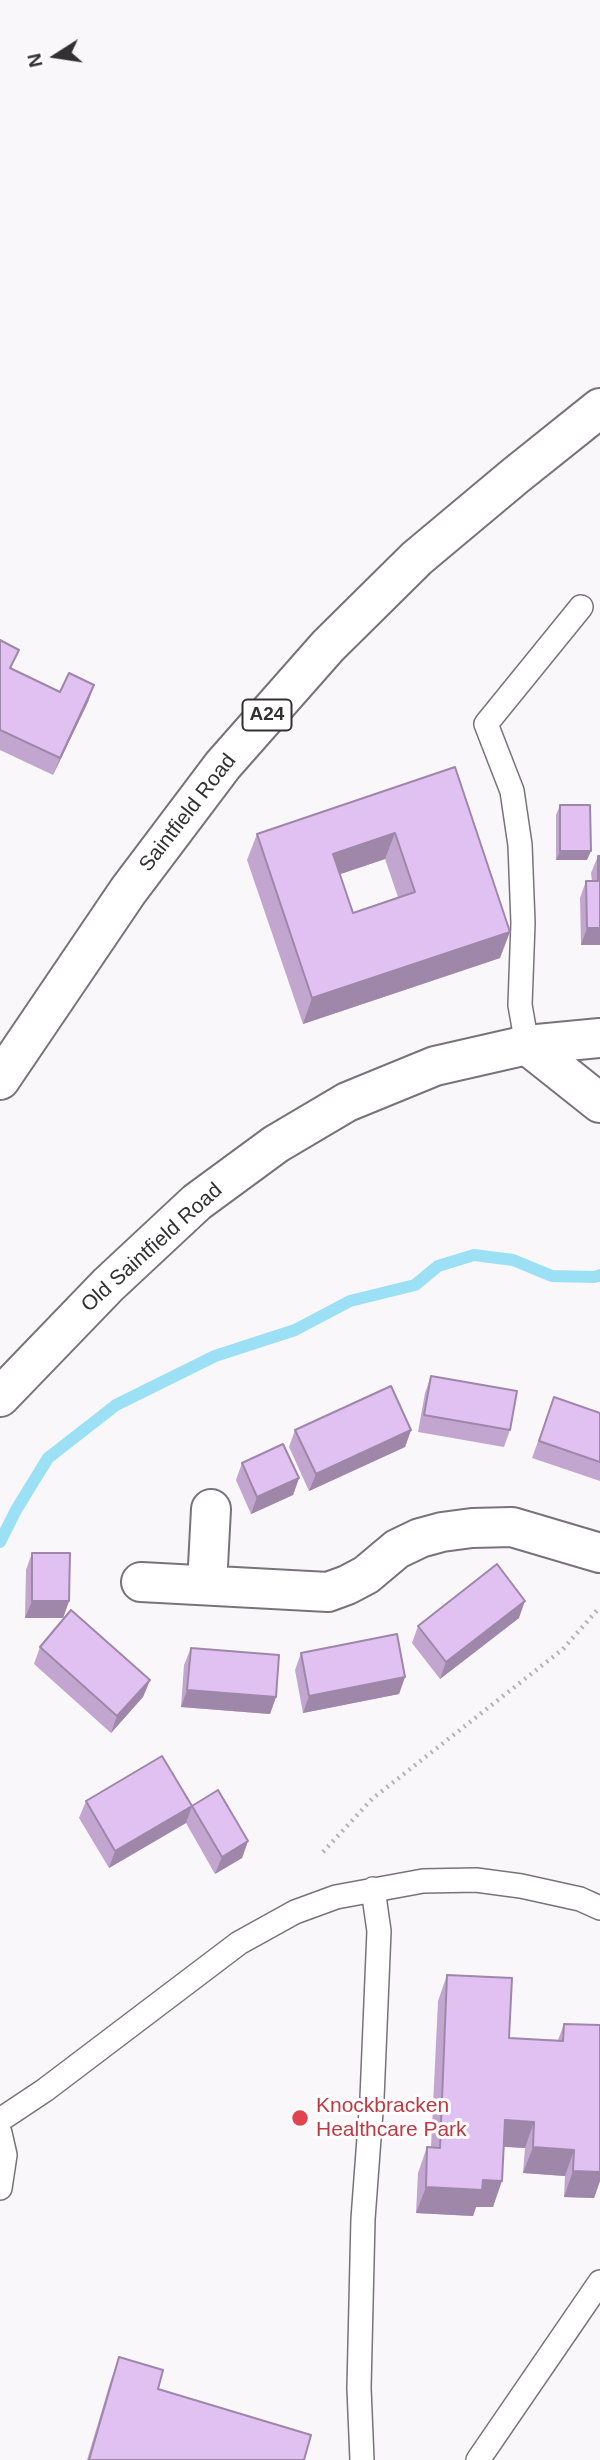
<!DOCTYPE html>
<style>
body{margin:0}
#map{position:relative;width:600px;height:2460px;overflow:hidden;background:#faf7fb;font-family:Arial,sans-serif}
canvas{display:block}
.north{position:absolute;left:21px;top:21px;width:70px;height:70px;-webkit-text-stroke:5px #fff;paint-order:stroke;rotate:258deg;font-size:19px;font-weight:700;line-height:28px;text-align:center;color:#313032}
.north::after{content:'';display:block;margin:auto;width:24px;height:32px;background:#313032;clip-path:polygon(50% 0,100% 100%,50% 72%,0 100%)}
</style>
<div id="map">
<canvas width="600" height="2460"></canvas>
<div class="north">N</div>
</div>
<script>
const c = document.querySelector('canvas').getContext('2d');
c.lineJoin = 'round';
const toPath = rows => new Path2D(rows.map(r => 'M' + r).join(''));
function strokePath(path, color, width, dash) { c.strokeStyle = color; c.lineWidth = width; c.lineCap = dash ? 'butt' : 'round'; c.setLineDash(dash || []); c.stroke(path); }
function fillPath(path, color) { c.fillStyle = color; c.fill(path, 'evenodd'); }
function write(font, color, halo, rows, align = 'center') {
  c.font = font + ' Arial,sans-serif'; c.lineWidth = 6; c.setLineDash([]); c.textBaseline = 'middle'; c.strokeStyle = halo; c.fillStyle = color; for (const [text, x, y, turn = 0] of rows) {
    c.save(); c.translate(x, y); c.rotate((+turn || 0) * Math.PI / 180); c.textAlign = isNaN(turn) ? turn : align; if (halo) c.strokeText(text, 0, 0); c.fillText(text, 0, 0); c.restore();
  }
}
const stream = toPath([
 [0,1542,16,1510,48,1458,116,1405,215,1356,295,1330,350,1301,415,1285,438,1266,474,1255,513,1260,552,1276,595,1277,600,1275]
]);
const path = toPath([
 [323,1852,372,1799,563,1649,600,1607]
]);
const service = toPath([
 [527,1045,520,1005,523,923,520,845,512,791,486,724,581,607],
 [0,2120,45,2090,239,1943,295,1912,336,1897,423,1881,476,1880,521,1886,580,1899,600,1908],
 [0,2133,5,2155,0,2188],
 [362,2460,359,2388,363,2219,372,2098,379,1931,373,1889],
 [478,2460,600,2282]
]);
const minor = toPath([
 [527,1045,600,1103],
 [0,1397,108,1285,197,1202,276,1144,347,1102,435,1066,527,1045,600,1038],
 [141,1582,328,1592,347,1585,366,1575,397,1549,420,1538,442,1532,472,1528,512,1527,600,1553],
 [207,1585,211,1509]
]);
const trunk = toPath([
 [0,1080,128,891,223,765,328,646,417,558,515,476,600,408]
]);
const wall = toPath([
 [0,640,12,669,60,692,94,685,88,702,53,775,0,750],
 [455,767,500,958,303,1024,247,860,257,834],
 [385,859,398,897,353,913,340,874],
 [560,805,587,860,556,860,556,815],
 [598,856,600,945,581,945,580,898,586,881,592,881,591,873],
 [431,1376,510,1430,504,1447,418,1432,425,1393],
 [554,1397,600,1413,600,1481,532,1458],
 [295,1430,411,1430,405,1447,309,1491,289,1447],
 [242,1463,299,1478,293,1495,251,1514,236,1480],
 [32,1553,69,1601,63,1618,25,1618,26,1570],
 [519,1618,440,1679,412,1643,418,1626],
 [40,1647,150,1680,143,1697,111,1733,34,1664],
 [191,1648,276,1697,270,1714,181,1707,184,1665],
 [301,1653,405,1677,399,1694,303,1713,295,1670],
 [86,1801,192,1806,248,1841,242,1858,215,1874,186,1823,109,1868,79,1818],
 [447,1975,509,2038,558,2040,564,2024,600,2025,600,2181,594,2198,564,2197,565,2176,523,2173,525,2148,504,2147,493,2207,476,2207,473,2216,416,2213,418,2173,427,2147,431,2147,438,2001],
 [119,2357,158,2389,304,2460,87,2460,110,2383]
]);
const shadedWall = toPath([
 [94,685,88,702,53,775,60,758],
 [395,833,385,859,323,880,333,854],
 [560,851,591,851,587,860,556,860],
 [587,928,600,928,600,945,581,945],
 [510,932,500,958,303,1024,312,998],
 [411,1430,405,1447,309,1491,316,1474],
 [299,1478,293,1495,251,1514,257,1497],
 [32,1601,69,1601,63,1618,25,1618],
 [525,1601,519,1618,440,1679,446,1662],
 [405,1677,399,1694,303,1713,309,1696],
 [150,1680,143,1697,111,1733,117,1716],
 [187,1690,276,1697,270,1714,181,1707],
 [192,1806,186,1823,109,1868,115,1851],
 [248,1841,242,1858,215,1874,222,1857],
 [505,2120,534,2122,525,2148,495,2146],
 [533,2147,574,2150,565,2176,523,2173],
 [573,2171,600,2172,600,2181,594,2198,564,2197],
 [483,2180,502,2181,493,2207,476,2207,473,2216,416,2213,426,2187]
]);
const building = toPath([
 [0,640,19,650,10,668,60,692,69,673,94,685,60,758,0,730,0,640],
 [455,767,510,932,312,998,257,834,455,767],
 [395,833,415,892,353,913,333,854,395,833],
 [560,805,590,805,591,851,560,851,560,805],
 [598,856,600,856,600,928,587,928,586,881,598,881,598,856],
 [431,1376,517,1391,510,1430,424,1415,431,1376],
 [391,1386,411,1430,316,1474,295,1430,391,1386],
 [554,1397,600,1413,600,1462,539,1441,554,1397],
 [283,1444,299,1478,257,1497,242,1463,283,1444],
 [32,1553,70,1553,69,1601,32,1601,32,1553],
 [497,1564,525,1601,446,1662,418,1626,497,1564],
 [71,1610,150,1680,117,1716,40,1647,71,1610],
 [397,1634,405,1677,309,1696,301,1653,397,1634],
 [191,1648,279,1655,276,1697,187,1690,191,1648],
 [162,1756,192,1806,115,1851,86,1801,162,1756],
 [218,1790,248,1841,222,1857,192,1806,218,1790],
 [447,1975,512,1978,509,2038,563,2041,564,2024,600,2025,600,2172,573,2171,574,2150,533,2147,534,2122,505,2120,502,2181,483,2180,482,2190,426,2187,427,2147,440,2148,447,1975],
 [119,2357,163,2370,158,2389,311,2435,304,2460,89,2460,119,2357]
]);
const markers = [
 [300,2118,9,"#e0444e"]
];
const shields = [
 [267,715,49]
];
const shieldNames = [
 ["A24",267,715]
];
const streetNames = [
 ["Saintfield Road",188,813,-52],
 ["Old Saintfield Road",152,1248,-42]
];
const healthNames = [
 ["Knockbracken",316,2106],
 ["Healthcare Park",316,2130]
];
strokePath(stream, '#9ce0f5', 12);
strokePath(service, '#767478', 26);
strokePath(minor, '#767478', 42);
strokePath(trunk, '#767478', 42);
strokePath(path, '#b5b3b6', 4.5, [2, 5]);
strokePath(service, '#fff', 23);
strokePath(minor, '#fff', 38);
strokePath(trunk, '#fff', 38);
fillPath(wall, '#c2a6cf');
fillPath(shadedWall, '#9e87a9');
fillPath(building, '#e1c1f1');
strokePath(building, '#9e87a9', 2);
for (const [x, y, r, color] of markers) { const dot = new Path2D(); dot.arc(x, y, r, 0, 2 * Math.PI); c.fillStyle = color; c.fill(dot); strokePath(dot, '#fff', 2.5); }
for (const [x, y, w] of shields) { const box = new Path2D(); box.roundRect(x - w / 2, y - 15.5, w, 31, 5); c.fillStyle = '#fff'; c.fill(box); strokePath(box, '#313032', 2); }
write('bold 19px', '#313032', null, shieldNames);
write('21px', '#313032', '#fff', streetNames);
write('21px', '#be3a42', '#fff', healthNames, 'left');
</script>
